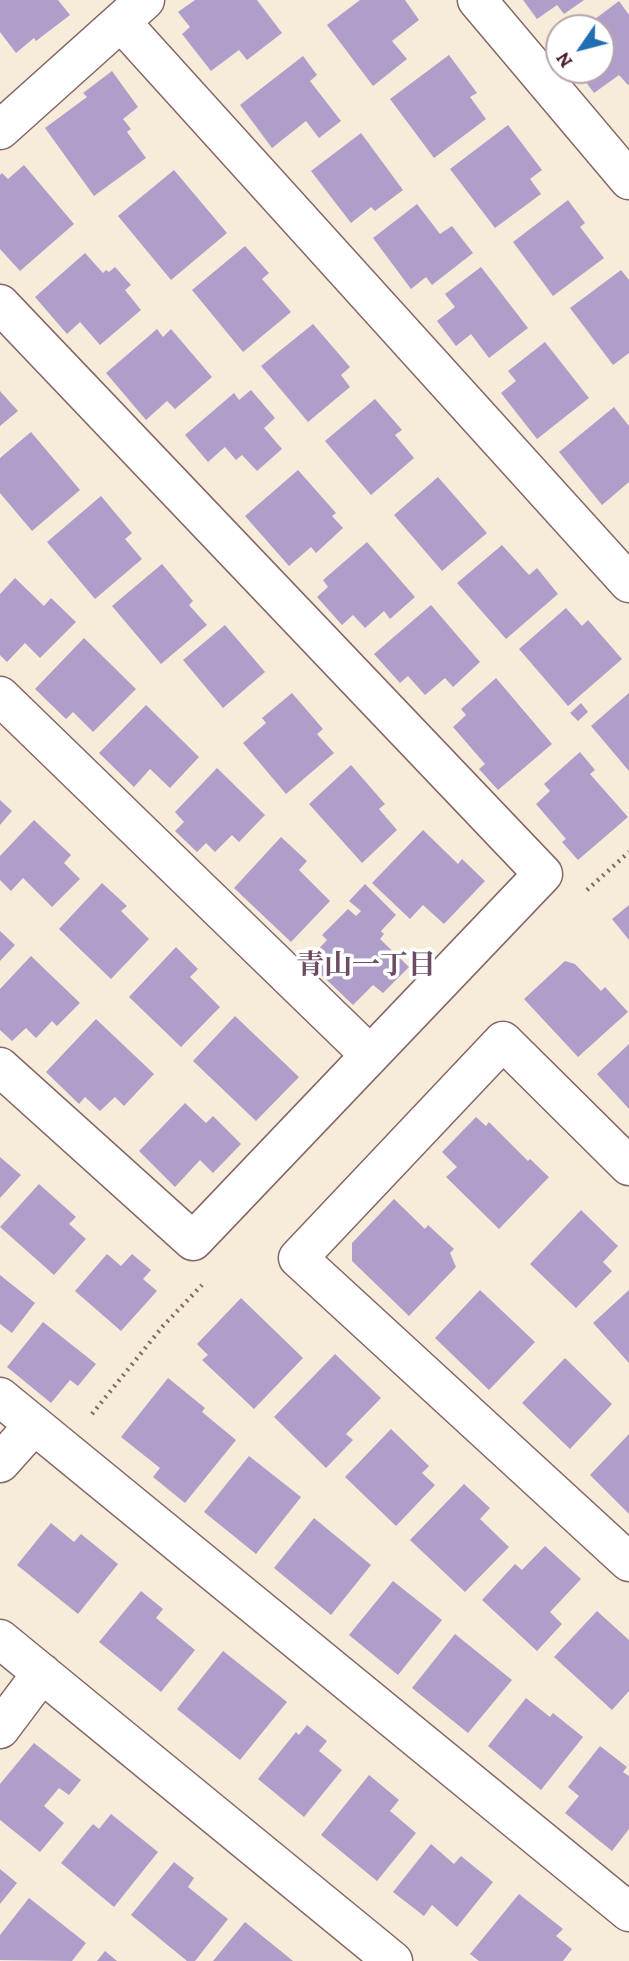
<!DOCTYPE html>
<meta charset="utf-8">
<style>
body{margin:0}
#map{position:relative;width:629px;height:1961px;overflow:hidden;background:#f6ecd9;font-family:Alegreya,serif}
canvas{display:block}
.north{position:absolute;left:545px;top:14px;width:70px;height:70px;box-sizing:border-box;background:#fff;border:2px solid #b7a5aa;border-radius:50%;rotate:235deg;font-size:19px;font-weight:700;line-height:28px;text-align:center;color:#4a1f2b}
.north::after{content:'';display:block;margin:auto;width:24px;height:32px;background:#1f6fb2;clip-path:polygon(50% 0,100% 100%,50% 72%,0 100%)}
</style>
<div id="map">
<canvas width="629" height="1961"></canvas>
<div class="north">N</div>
</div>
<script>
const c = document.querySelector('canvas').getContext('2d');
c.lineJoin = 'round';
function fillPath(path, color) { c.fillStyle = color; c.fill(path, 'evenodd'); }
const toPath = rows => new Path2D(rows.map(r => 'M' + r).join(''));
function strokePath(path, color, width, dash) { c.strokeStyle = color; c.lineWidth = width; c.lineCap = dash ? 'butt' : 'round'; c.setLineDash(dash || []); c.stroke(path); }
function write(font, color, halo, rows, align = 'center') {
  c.font = font + ' Alegreya,"Noto Serif JP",serif'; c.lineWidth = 7; c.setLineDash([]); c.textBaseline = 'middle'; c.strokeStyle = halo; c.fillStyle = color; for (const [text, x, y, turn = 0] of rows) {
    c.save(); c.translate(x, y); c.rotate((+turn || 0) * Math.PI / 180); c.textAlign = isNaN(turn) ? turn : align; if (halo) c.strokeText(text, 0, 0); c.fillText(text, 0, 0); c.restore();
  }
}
const building = toPath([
 [0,0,58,0,70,15,36,41,34,38,16,53,0,32],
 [195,0,257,0,282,33,247,60,239,50,211,71,182,34,190,27,178,12],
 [360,0,405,0,419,20,392,41,407,59,373,86,327,25],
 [523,0,584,0,564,14,557,5,537,19],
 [619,1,629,15,629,84,628,85,619,75,594,93,577,70,601,70,601,28,583,28],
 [449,55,477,93,470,97,486,119,434,158,390,99],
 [303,56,317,75,310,81,341,121,319,138,306,121,272,148,240,105],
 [112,71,138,107,123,119,131,129,127,132,146,158,94,196,45,128,87,97,83,93],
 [508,125,542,170,530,179,541,194,495,228,450,169],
 [361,133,403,190,375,211,371,207,351,223,311,171],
 [24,165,74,224,20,271,0,249,0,175,2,173,8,179],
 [174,170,227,233,171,280,118,216],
 [568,200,585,223,580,227,604,258,553,296,513,242],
 [417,204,440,234,452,226,473,253,432,285,426,277,411,289,373,238],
 [245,246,269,273,262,279,291,312,243,352,192,290],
 [85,253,103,273,106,270,109,272,115,267,131,285,125,290,141,310,100,345,80,322,67,334,35,297],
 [481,267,528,328,489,358,471,334,456,346,437,321,455,307,445,294],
 [621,270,629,280,629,353,613,365,570,308],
 [313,324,350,367,341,375,350,387,308,422,261,366],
 [157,329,163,337,171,329,212,377,175,409,167,401,146,420,106,373],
 [545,342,589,398,537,439,501,393,516,381,508,371],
 [251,390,275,418,264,428,282,449,257,471,242,455,236,460,225,447,208,462,185,435,234,393,239,400],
 [0,391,18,411,0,426],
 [375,399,402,430,395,435,414,458,371,495,325,441],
 [614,407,629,426,629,482,602,505,559,452],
 [31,432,80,490,32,531,0,493,0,458],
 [298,470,336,513,332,516,343,528,316,553,311,547,289,566,245,516],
 [438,477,487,533,442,571,394,515],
 [101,496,132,533,125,539,142,559,95,599,47,542],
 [367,542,415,597,390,619,384,611,365,628,353,615,342,625,317,597,328,587,323,580],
 [502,545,529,575,537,568,558,594,506,639,457,583],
 [162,564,193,601,189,605,207,625,161,664,112,606],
 [15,578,44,606,51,598,76,622,40,658,25,643,7,662,0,655,0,594],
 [431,605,480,662,453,687,445,678,425,695,408,676,400,683,374,654],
 [566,608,582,626,588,620,622,659,568,706,519,649],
 [225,625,265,672,223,708,183,660],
 [84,638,136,689,93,732,73,712,66,719,35,689],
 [496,678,552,744,498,790,479,769,485,764,453,727,466,715,461,709],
 [292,693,323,729,317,734,334,753,286,794,243,743,266,723,262,718],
 [629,693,629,771,591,726],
 [581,703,588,712,578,721,570,713],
 [146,705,199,757,170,788,150,769,134,787,99,753],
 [580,752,595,770,590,774,628,817,578,860,562,842,566,839,536,804,550,791,544,784],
 [351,765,385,804,379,809,397,830,362,863,309,804],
 [217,768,265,815,239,842,232,835,215,852,206,843,197,852,175,831,184,822,175,812],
 [0,800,12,811,0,825],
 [34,820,71,855,64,863,80,879,52,907,23,878,11,891,0,880,0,856],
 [423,830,458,864,462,859,485,881,444,924,423,905,410,919,372,883],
 [281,837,307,861,299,870,330,901,291,942,234,888],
 [102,883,127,906,121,911,149,939,111,979,59,929],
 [365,884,396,915,381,931,384,934,380,939,409,967,383,993,373,985,353,1005,307,961,327,940,322,935,348,909,356,916,361,911,349,901],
 [629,905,629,940,612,919],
 [0,931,15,945,0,961],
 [176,947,198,969,190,977,220,1007,181,1047,129,997],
 [31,956,80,1003,57,1026,52,1021,36,1038,26,1028,12,1041,0,1030,0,989],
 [565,961,575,964,601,991,605,987,628,1012,578,1057,524,999],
 [235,1016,299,1077,256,1121,193,1061],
 [96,1019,154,1074,124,1106,115,1097,100,1111,85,1097,79,1104,46,1072],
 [629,1044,629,1109,597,1074],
 [185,1103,206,1123,213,1116,241,1144,213,1173,200,1160,175,1187,139,1151],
 [476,1117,486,1126,489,1122,528,1161,530,1159,549,1177,499,1229,446,1177,457,1167,442,1152],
 [0,1157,21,1175,0,1198],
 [39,1184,76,1217,69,1224,86,1239,54,1275,0,1227],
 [394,1199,425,1229,428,1225,454,1249,450,1253,456,1267,409,1316,352,1261,352,1243],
 [581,1210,618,1246,603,1262,612,1271,576,1308,530,1264],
 [107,1254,121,1266,132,1254,151,1270,143,1279,157,1291,121,1331,75,1291],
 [0,1275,35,1303,12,1333,0,1324],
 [480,1290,535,1342,489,1390,435,1338],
 [629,1290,629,1363,593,1323],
 [241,1298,303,1358,254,1409,202,1360,208,1355,197,1344],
 [43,1322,96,1364,78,1386,70,1380,51,1403,7,1367],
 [335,1354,381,1398,346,1434,353,1440,326,1468,274,1417],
 [565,1358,612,1404,570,1449,522,1403],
 [168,1378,205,1408,202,1412,236,1440,185,1503,153,1477,160,1468,121,1437],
 [391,1429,429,1466,422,1473,435,1485,396,1526,345,1477],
 [629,1434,629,1514,590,1475],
 [249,1456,301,1497,256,1554,204,1512],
 [464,1484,490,1508,480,1519,509,1547,465,1592,410,1540],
 [314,1518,371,1565,331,1615,274,1568],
 [51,1523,74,1542,81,1534,118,1564,78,1614,17,1565],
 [545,1546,581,1579,550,1612,562,1624,537,1651,482,1600,515,1564,522,1570],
 [393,1581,442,1620,398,1675,349,1635],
 [141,1591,163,1609,156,1618,195,1650,161,1692,99,1642],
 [597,1611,629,1640,629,1691,612,1710,554,1657],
 [455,1634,512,1680,468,1733,412,1688],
 [223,1651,287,1702,240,1760,177,1709],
 [526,1698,550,1717,553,1713,583,1737,541,1790,488,1746],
 [307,1725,327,1741,319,1751,342,1770,304,1817,258,1779,296,1732,299,1735],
 [34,1743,81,1780,69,1795,59,1788,44,1806,64,1823,40,1852,0,1820,0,1784],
 [600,1746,627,1767,623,1772,629,1776,629,1829,612,1851,565,1813,579,1796,568,1787],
 [369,1775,399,1800,390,1811,416,1833,377,1881,321,1835],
 [111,1814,158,1852,114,1907,61,1863,93,1824,99,1829],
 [431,1844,454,1864,461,1856,493,1882,457,1927,432,1905,424,1916,393,1892],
 [174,1862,194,1878,188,1887,228,1919,195,1961,187,1961,131,1915],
 [0,1869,17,1883,0,1904],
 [519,1894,563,1929,556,1936,572,1949,563,1961,479,1961,470,1954],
 [29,1898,86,1943,72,1961,0,1960,0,1935],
 [245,1922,293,1961,213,1961],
 [105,1951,117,1961,97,1961]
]);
const path = toPath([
 [587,890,629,852],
 [92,1414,163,1326,202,1285]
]);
const street = toPath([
 [477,0,629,180],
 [121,22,629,583],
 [0,130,145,0],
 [0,304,543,874,193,1241,0,1067],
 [0,696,370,1055],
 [629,1166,503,1041,298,1258,629,1562],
 [0,1397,629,1912],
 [0,1463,34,1425],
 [0,1639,393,1961],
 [0,1729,42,1673]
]);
const neighbourhoodNames = [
 ["青山一丁目",366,967]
];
fillPath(building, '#af9eca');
strokePath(street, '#866768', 41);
strokePath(path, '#866768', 4.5, [2, 5]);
strokePath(street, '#fff', 38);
write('bold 28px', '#6d4b63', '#fff', neighbourhoodNames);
</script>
